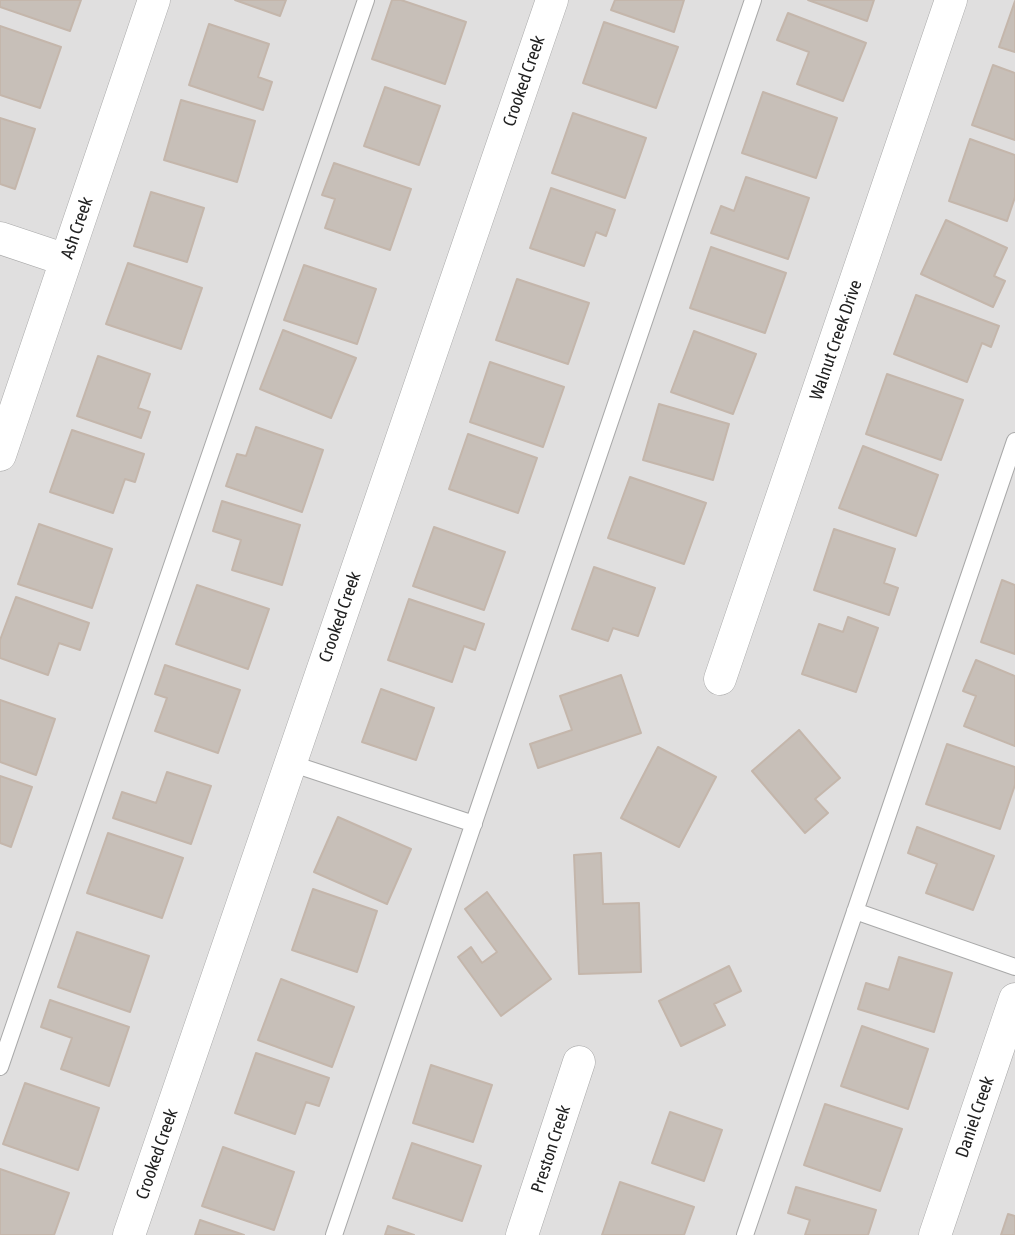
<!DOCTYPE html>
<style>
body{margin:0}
canvas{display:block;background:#f2efe9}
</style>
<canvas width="1015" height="1235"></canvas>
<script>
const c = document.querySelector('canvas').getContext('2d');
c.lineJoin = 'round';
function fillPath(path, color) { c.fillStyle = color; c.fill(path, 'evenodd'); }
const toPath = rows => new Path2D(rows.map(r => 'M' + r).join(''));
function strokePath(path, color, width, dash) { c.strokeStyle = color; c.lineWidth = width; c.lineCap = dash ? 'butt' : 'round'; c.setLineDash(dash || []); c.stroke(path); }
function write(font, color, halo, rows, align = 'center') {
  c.font = font + ' "Asap Condensed",sans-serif'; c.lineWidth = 7; c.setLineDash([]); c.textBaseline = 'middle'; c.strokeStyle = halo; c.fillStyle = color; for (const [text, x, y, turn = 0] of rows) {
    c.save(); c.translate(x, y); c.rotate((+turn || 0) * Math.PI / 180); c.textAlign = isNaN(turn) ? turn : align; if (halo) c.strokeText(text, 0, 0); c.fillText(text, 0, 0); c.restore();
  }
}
const residential = toPath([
 [0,0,1015,0,1015,1235,0,1235]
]);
const building = toPath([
 [0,0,81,0,70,31,0,7,0,0],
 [235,0,286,0,280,16,235,0],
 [392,0,401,0,466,22,445,84,372,59,392,0],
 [615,0,684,0,674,32,611,10,615,0],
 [808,0,874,0,867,21,808,0],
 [1015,1,1015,52,999,47,1015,1],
 [788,13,866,43,843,101,797,84,809,52,777,40,788,13],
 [604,22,678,47,656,108,583,83,604,22],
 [209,24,269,44,258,77,272,82,263,110,189,85,209,24],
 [0,26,61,47,40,108,0,95,0,26],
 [993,65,1015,73,1015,140,972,125,993,65],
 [385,87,440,106,419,165,364,146,385,87],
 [763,92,837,118,816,178,742,153,763,92],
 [181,100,255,121,237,182,164,160,181,100],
 [573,113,646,138,625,198,552,173,573,113],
 [0,118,35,129,15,189,0,184,0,118],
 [970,139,1015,155,1015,197,1007,221,949,201,970,139],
 [334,163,411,189,390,250,325,228,335,199,322,195,334,163],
 [746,177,809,198,788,259,711,233,721,206,734,211,746,177],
 [551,188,615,210,606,236,596,232,584,266,530,248,551,188],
 [151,192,204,208,187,262,134,246,151,192],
 [946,220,1007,248,994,276,1005,281,993,307,921,274,946,220],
 [711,247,786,273,765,333,690,308,711,247],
 [128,263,202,288,181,349,106,324,128,263],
 [304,265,376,289,357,344,284,320,304,265],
 [517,279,589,303,568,364,496,340,517,279],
 [916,295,999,326,991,347,982,343,967,382,894,354,916,295],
 [283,330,356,358,331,418,260,389,283,330],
 [694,331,756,354,733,414,671,392,694,331],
 [98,356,150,374,138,408,150,412,141,438,77,416,98,356],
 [490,362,564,387,543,447,470,422,490,362],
 [887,374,963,400,941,460,866,434,887,374],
 [659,404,729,424,713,480,643,460,659,404],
 [256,427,323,450,302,512,226,486,237,454,246,456,256,427],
 [72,430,144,454,135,482,125,479,113,513,50,492,72,430],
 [468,434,537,458,518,513,449,489,468,434],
 [863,446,938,475,916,536,839,508,863,446],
 [630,477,706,503,684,564,608,538,630,477],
 [222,501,300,525,282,585,232,570,241,540,213,531,222,501],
 [39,524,112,549,92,608,18,584,39,524],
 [434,527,505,552,484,610,413,586,434,527],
 [834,529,895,549,884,583,898,588,889,615,814,590,834,529],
 [594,567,655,588,638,636,613,628,608,641,572,629,594,567],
 [1002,580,1015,585,1015,654,981,642,1002,580],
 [197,585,269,609,248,669,176,644,197,585],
 [16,597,89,623,80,650,59,643,48,675,0,658,0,640,16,597],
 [409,599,484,624,475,650,464,646,452,682,388,660,409,599],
 [848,617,878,628,856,692,802,674,819,624,843,632,848,617],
 [976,660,1015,676,1015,746,964,726,976,696,963,691,976,660],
 [165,665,240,690,218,753,155,731,167,698,155,694,165,665],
 [621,675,641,733,538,768,530,744,572,730,560,696,621,675],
 [381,689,434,708,416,760,362,742,381,689],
 [0,700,55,719,36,775,0,762,0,700],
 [799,730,840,778,815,799,828,813,805,833,752,771,799,730],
 [947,744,1015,767,1015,785,1000,829,926,804,947,744],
 [658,747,716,777,679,847,621,818,658,747],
 [167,772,211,786,191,844,113,818,122,792,156,803,167,772],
 [0,776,32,787,11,847,0,843,0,776],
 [338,817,411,849,387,904,314,872,338,817],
 [917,827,994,856,973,910,926,893,937,864,908,853,917,827],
 [108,833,183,858,162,918,87,893,108,833],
 [601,853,603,904,639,903,641,972,579,974,574,855,601,853],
 [313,889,377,911,357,972,292,950,313,889],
 [487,892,551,979,501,1016,458,957,471,947,482,963,497,952,465,909,487,892],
 [77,932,149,956,130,1012,58,987,77,932],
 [899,957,952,973,934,1032,858,1009,866,983,889,990,899,957],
 [729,966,741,991,714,1004,725,1025,681,1046,659,1001,729,966],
 [281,979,354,1007,332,1067,258,1040,281,979],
 [50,1000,129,1027,109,1086,61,1069,72,1038,41,1027,50,1000],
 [862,1026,928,1049,908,1109,841,1086,862,1026],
 [256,1053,329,1078,319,1106,306,1102,295,1134,235,1113,256,1053],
 [431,1065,492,1085,473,1142,413,1123,431,1065],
 [25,1083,99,1108,78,1170,3,1144,25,1083],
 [825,1104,902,1129,880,1191,804,1165,825,1104],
 [670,1112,722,1130,704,1181,652,1163,670,1112],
 [412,1143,481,1166,462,1221,393,1198,412,1143],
 [223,1147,294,1172,274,1230,202,1206,223,1147],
 [0,1169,69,1193,54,1235,0,1235,0,1169],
 [620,1182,694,1207,684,1235,602,1235,620,1182],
 [796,1187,876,1210,868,1235,805,1235,810,1220,788,1213,796,1187],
 [1008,1214,1015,1216,1015,1235,1001,1235,1008,1214],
 [200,1220,244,1235,195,1235,200,1220],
 [388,1226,414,1235,385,1235,388,1226]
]);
const lane = toPath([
 [290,763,474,824],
 [855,911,1015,967],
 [0,1067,366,0],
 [334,1235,753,0],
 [745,1235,1015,441]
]);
const street = toPath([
 [0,238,66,260],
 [0,455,154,0],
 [720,679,951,0],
 [129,1235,552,0],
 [522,1235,579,1062],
 [935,1235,1015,999]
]);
const streetNames = [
 ["Crooked Creek",524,81,-71],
 ["Ash Creek",77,228,-71],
 ["Walnut Creek Drive",836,340,-71],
 ["Crooked Creek",340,617,-71],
 ["Daniel Creek",975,1117,-71],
 ["Preston Creek",551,1149,-72],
 ["Crooked Creek",157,1154,-71]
];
fillPath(residential, '#e0dfdf');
fillPath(building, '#c7bfb8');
strokePath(building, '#c4b6ab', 2);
strokePath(lane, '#a9a9a9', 18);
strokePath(street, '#a9a9a9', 33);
strokePath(lane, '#fff', 16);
strokePath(street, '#fff', 32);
write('18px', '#222', '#fff', streetNames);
</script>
